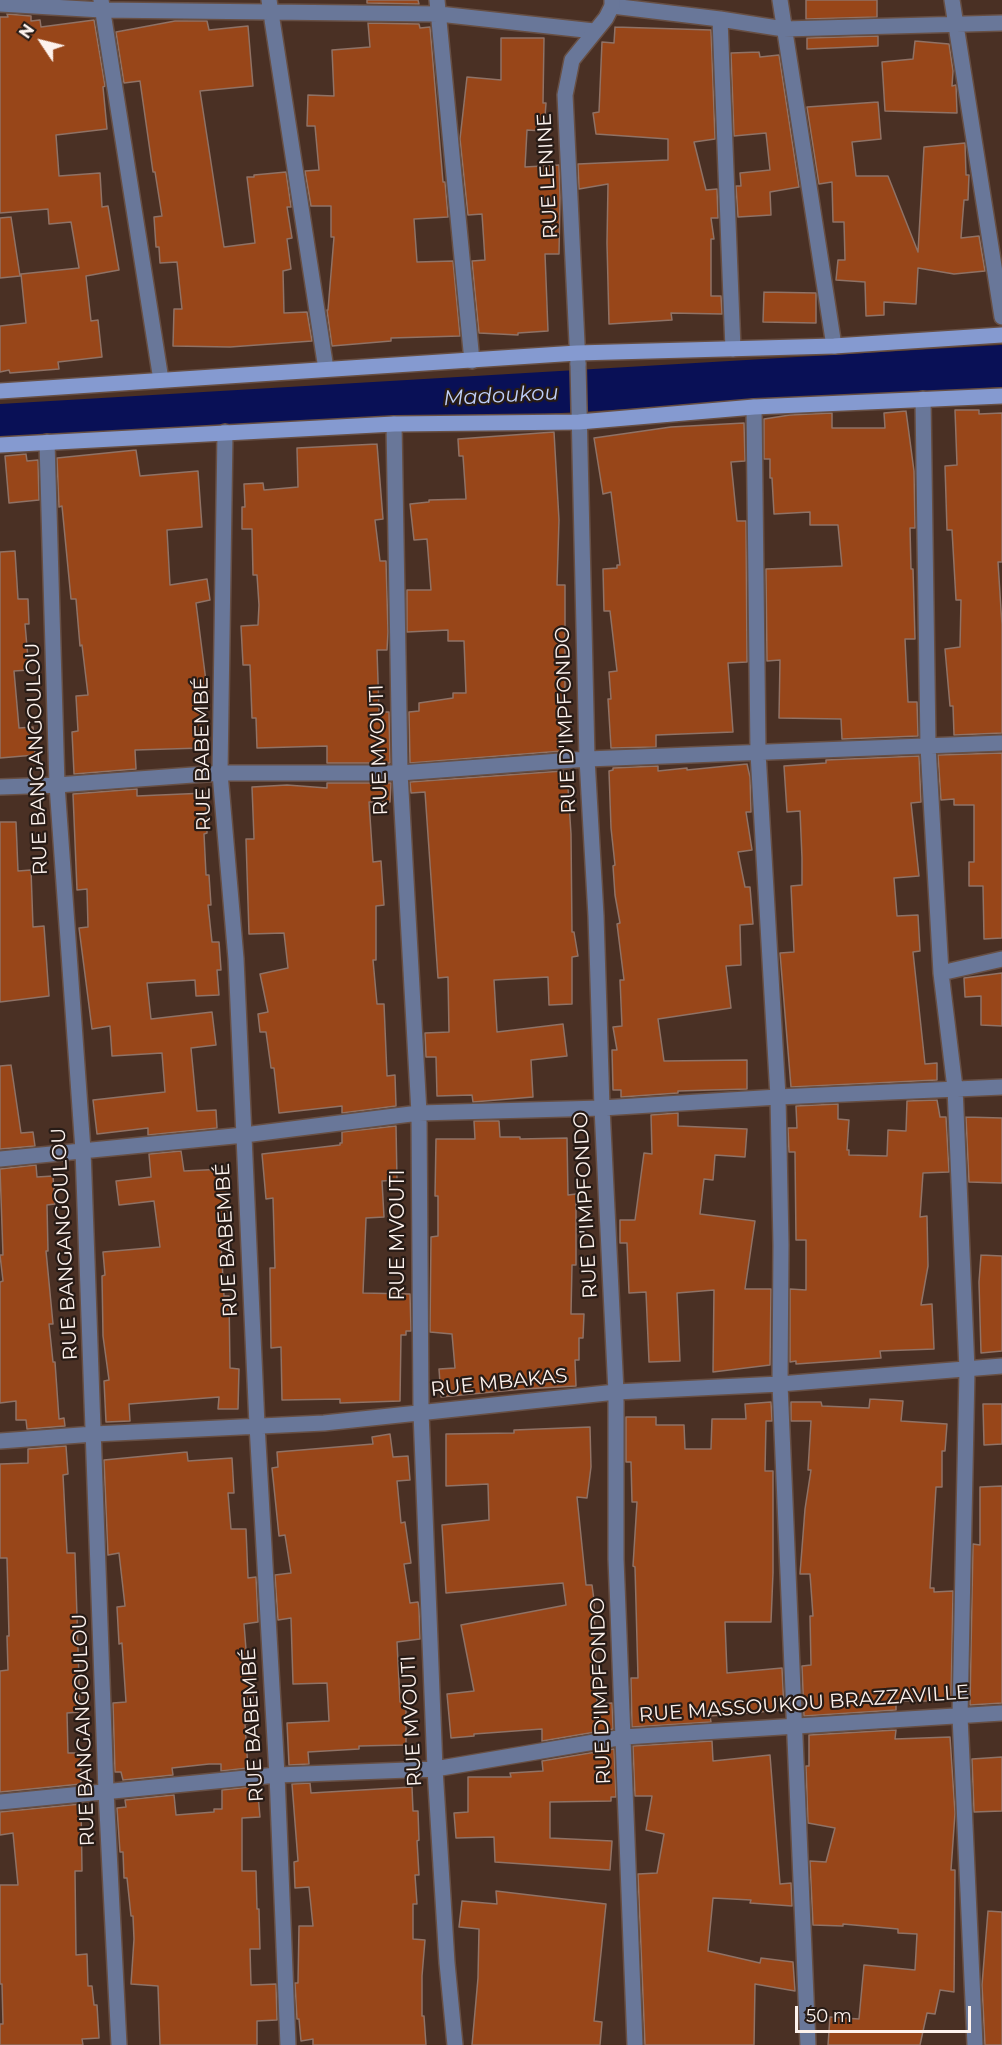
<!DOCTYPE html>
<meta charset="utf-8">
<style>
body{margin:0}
#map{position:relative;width:1002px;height:2045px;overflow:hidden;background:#4a3024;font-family:Montserrat,sans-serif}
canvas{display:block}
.north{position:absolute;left:12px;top:12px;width:60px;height:60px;-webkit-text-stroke:4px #271b16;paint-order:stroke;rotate:305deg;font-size:16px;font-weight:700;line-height:24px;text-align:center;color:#fdf2ed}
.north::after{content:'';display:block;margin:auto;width:21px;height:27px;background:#fdf2ed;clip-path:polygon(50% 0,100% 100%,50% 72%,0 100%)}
.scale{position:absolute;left:795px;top:2006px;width:176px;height:27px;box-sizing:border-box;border:3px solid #fdf2ed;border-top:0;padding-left:8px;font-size:18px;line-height:21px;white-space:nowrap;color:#fdf2ed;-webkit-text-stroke:4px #271b16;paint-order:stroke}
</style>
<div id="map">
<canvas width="1002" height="2045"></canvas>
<div class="north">N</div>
<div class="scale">50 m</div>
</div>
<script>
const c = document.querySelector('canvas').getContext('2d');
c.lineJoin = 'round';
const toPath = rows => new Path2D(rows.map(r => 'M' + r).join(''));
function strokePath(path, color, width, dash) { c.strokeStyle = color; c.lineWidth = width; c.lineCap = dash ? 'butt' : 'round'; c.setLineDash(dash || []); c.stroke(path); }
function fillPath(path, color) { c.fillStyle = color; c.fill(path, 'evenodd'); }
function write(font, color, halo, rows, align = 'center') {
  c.font = font + ' Montserrat,sans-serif'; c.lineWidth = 4.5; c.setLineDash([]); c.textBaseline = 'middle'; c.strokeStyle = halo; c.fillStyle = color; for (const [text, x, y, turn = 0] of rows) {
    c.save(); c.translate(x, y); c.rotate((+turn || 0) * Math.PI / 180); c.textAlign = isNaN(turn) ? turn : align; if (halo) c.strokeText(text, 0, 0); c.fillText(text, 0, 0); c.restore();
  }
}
const river = toPath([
 [0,425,1002,366]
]);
const building = toPath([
 [367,0,418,0,419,4,367,3,367,0],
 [806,0,877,0,877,17,806,19,806,0],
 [7,14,31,16,31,21,40,20,41,27,94,20,105,86,103,87,107,129,56,135,59,176,100,173,102,207,108,206,119,270,86,276,91,321,98,320,102,357,58,362,59,369,10,373,9,370,0,372,0,326,26,323,21,274,79,268,71,222,49,224,48,209,0,213,0,17,8,17,7,14],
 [175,21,207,21,209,30,248,26,253,86,200,91,224,247,255,243,247,177,254,177,254,175,286,172,291,207,287,207,292,238,287,239,291,269,283,271,284,313,307,312,312,341,230,347,173,346,174,309,182,309,177,262,160,263,159,247,156,247,154,217,162,216,155,172,153,172,140,81,124,83,116,32,175,21],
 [368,23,419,24,420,28,430,27,443,182,445,182,448,217,414,219,417,262,453,261,460,336,391,338,391,341,332,346,327,310,328,310,334,237,331,237,331,206,311,206,305,171,319,170,315,126,307,126,308,95,334,96,332,50,370,47,368,23],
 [615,27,711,30,715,139,694,142,706,190,717,189,718,218,711,218,714,239,711,239,711,296,721,296,722,314,671,313,672,320,609,324,607,243,608,184,579,189,578,164,668,160,668,139,596,134,593,113,599,112,602,42,614,43,615,27],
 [878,36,878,46,807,49,807,38,878,36],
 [501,38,544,38,543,103,546,103,544,131,527,130,525,167,559,165,560,197,559,254,545,254,548,331,518,333,518,335,479,333,472,261,485,260,482,214,468,215,460,139,467,77,501,80,501,38],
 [915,41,949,44,953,71,952,86,956,85,957,113,885,111,882,62,913,59,915,41],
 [759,52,760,57,779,55,799,187,770,192,771,215,738,217,736,186,741,186,740,173,770,170,766,133,734,136,731,53,759,52],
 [878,102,881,139,852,142,856,176,888,176,918,252,924,147,965,143,966,175,969,175,968,200,964,200,961,238,979,236,985,271,954,274,918,268,916,304,884,302,884,315,866,316,865,282,836,280,838,260,845,260,844,222,833,222,832,182,819,184,807,107,878,102],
 [11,217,20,276,0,278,0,218,11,217],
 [764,292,816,293,816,323,763,322,764,292],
 [955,410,979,410,979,414,1002,413,1002,562,998,562,1002,625,1002,733,954,735,953,706,950,706,945,649,960,647,961,600,956,600,952,530,947,530,945,466,957,465,955,410],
 [906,411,914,471,915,528,910,528,911,569,913,569,915,639,905,639,908,702,917,702,918,736,842,739,841,719,779,718,780,660,767,661,766,569,842,566,838,525,810,525,810,512,774,514,772,478,770,478,770,459,764,459,764,419,790,415,832,413,832,428,885,428,884,413,906,411],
 [744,423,745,461,731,462,737,521,746,521,747,662,728,663,733,732,656,735,656,747,611,748,608,699,611,699,609,672,617,671,610,611,604,611,603,569,617,568,617,565,620,565,611,492,603,494,594,438,671,427,744,423],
 [554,432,559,520,557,585,565,585,565,704,559,704,562,751,410,763,409,712,419,711,419,703,453,698,453,693,466,693,464,641,448,641,448,630,407,632,407,590,431,590,427,539,414,540,410,504,429,502,429,500,466,499,463,456,459,456,458,439,554,432],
 [377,444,383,519,375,520,380,561,386,561,388,632,387,650,377,650,379,712,389,712,390,763,327,763,327,746,257,748,256,718,252,718,250,665,243,665,241,626,258,625,259,605,257,575,253,575,252,529,242,529,242,507,245,507,244,484,263,483,264,490,298,487,297,448,377,444],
 [136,450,140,476,198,471,202,527,167,530,170,585,207,579,210,600,196,603,208,697,200,697,202,748,135,750,136,769,74,774,72,732,78,731,76,696,88,695,82,645,80,646,76,599,71,599,62,506,59,507,57,458,136,450],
 [26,454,27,461,38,460,39,500,9,503,5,456,26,454],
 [15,551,18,599,28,599,29,624,25,624,29,670,14,671,19,728,33,727,35,755,0,758,0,552,15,551],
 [1002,753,1002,938,984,939,983,886,969,886,969,862,974,862,974,805,954,805,954,799,941,800,938,755,1002,753],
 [919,756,921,802,911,803,919,876,894,878,897,916,918,915,920,951,913,952,925,1064,937,1063,937,1080,791,1087,780,953,794,952,791,886,802,885,802,858,800,811,787,812,784,766,826,763,826,760,919,756],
 [747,764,750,777,751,812,746,812,752,850,738,852,745,887,750,887,753,924,740,925,741,965,726,966,731,1008,658,1019,664,1061,747,1060,747,1089,678,1091,678,1093,621,1097,621,1090,613,1090,612,1050,617,1050,613,1027,622,1026,620,980,624,980,617,924,620,923,615,895,613,866,615,865,611,828,609,771,613,770,613,768,658,766,658,771,687,768,687,770,747,764],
 [563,771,563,773,567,773,571,834,572,932,574,932,578,956,572,957,572,1004,549,1005,548,977,494,980,497,1032,563,1024,567,1056,531,1060,533,1097,473,1102,472,1095,437,1096,436,1057,426,1057,425,1033,449,1032,448,977,438,978,425,792,411,793,410,782,563,771],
 [327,783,391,783,390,802,369,802,373,862,381,861,384,905,376,906,376,960,373,960,377,1004,384,1004,387,1076,395,1075,396,1106,342,1113,342,1106,279,1113,274,1068,271,1068,266,1032,260,1032,258,1014,268,1012,260,974,288,968,284,933,249,934,246,839,254,839,252,787,287,785,327,788,327,783],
 [137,789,137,796,206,793,207,833,204,834,206,875,209,875,211,905,208,905,212,942,219,942,221,970,217,970,219,995,196,996,195,980,147,983,151,1019,212,1012,216,1045,191,1048,197,1111,216,1110,217,1128,148,1135,148,1128,97,1134,93,1100,165,1092,162,1053,112,1056,110,1026,92,1029,79,928,88,927,87,889,77,890,73,794,137,789],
 [0,822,16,822,18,871,31,870,33,927,44,926,49,996,0,1002,0,822],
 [1002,973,1002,1026,981,1025,981,996,965,997,964,978,1002,973],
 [11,1065,21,1133,33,1132,35,1146,0,1149,0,1066,11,1065],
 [937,1100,940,1117,946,1117,949,1172,923,1173,920,1217,927,1216,928,1266,921,1305,932,1304,934,1349,880,1351,881,1358,796,1364,796,1361,790,1362,790,1289,806,1290,806,1240,796,1240,795,1152,789,1152,788,1128,797,1128,796,1106,838,1104,838,1119,849,1120,847,1150,849,1150,849,1155,887,1156,888,1130,906,1131,907,1101,937,1100],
 [678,1113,678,1126,747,1129,745,1157,715,1155,713,1180,704,1179,700,1214,755,1221,745,1289,771,1289,770,1365,713,1372,714,1290,677,1293,680,1361,649,1362,646,1292,629,1293,627,1243,620,1243,620,1220,635,1220,644,1153,652,1154,651,1115,678,1113],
 [966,1117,1002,1118,1002,1183,969,1182,966,1117],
 [474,1121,499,1121,500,1137,520,1137,520,1139,567,1138,568,1195,576,1194,576,1265,572,1265,571,1314,584,1314,583,1338,579,1338,579,1360,575,1360,576,1386,523,1389,441,1397,439,1369,455,1368,452,1334,430,1332,431,1237,438,1236,438,1196,435,1196,436,1139,475,1139,474,1121],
 [396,1126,397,1180,382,1181,384,1217,366,1218,363,1293,410,1294,411,1331,406,1331,406,1335,401,1335,400,1401,340,1403,340,1399,282,1400,281,1347,271,1348,270,1268,275,1268,273,1198,266,1199,262,1154,340,1145,340,1143,342,1143,342,1132,396,1126],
 [181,1151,184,1171,225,1169,227,1227,220,1227,224,1296,229,1296,230,1368,239,1369,238,1409,218,1409,219,1397,129,1404,130,1421,106,1422,104,1381,109,1380,103,1336,102,1276,105,1275,103,1252,160,1247,154,1201,119,1205,116,1181,151,1177,149,1154,181,1151],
 [36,1165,37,1177,53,1176,55,1204,47,1205,48,1251,46,1251,53,1324,49,1324,53,1362,55,1362,59,1419,64,1418,65,1426,27,1429,26,1420,16,1420,16,1401,0,1403,0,1282,3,1281,0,1255,3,1255,0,1169,36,1165],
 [981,1255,1002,1256,1002,1351,981,1353,979,1282,981,1255],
 [870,1399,903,1401,901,1421,947,1424,945,1451,942,1451,942,1487,936,1487,930,1588,934,1588,934,1592,953,1591,951,1701,896,1701,896,1710,804,1716,802,1666,811,1665,810,1616,813,1616,810,1574,800,1574,805,1509,811,1470,808,1470,811,1421,791,1421,791,1402,821,1402,822,1406,869,1408,870,1399],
 [771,1402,772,1421,766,1421,765,1471,773,1471,773,1573,771,1622,725,1622,727,1673,782,1668,784,1710,710,1716,711,1722,632,1727,631,1678,638,1678,635,1567,633,1566,637,1502,632,1502,631,1462,626,1462,626,1417,656,1417,656,1425,684,1425,685,1449,711,1449,712,1419,746,1419,745,1404,771,1402],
 [983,1404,1002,1404,1002,1444,984,1445,983,1404],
 [590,1427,591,1467,587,1498,577,1497,586,1585,592,1585,594,1600,597,1704,612,1703,613,1729,542,1741,542,1729,474,1734,474,1736,451,1738,447,1694,474,1691,461,1625,566,1605,563,1583,446,1593,442,1525,489,1520,488,1484,446,1486,446,1434,514,1433,514,1430,590,1427],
 [390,1434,393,1457,408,1456,410,1480,397,1481,401,1523,405,1522,411,1563,404,1564,410,1603,418,1602,419,1609,420,1639,397,1642,400,1702,406,1702,406,1745,359,1746,359,1749,308,1752,309,1764,289,1765,287,1723,329,1721,327,1683,293,1684,291,1618,278,1620,275,1575,291,1573,285,1535,279,1536,272,1468,278,1467,277,1452,373,1444,372,1437,390,1434],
 [66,1446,68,1474,63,1475,67,1553,75,1553,80,1712,67,1713,68,1753,81,1753,81,1784,0,1792,0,1671,8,1670,7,1636,9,1636,7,1558,0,1558,0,1464,28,1463,28,1449,66,1446],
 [187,1452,188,1461,232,1458,234,1493,228,1493,231,1529,246,1529,248,1578,256,1577,258,1622,244,1624,248,1675,252,1674,254,1697,248,1697,250,1723,245,1724,248,1768,221,1771,221,1764,209,1764,172,1768,173,1775,123,1780,121,1772,115,1772,113,1703,126,1702,122,1643,119,1644,117,1607,125,1606,119,1553,108,1555,104,1460,187,1452],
 [1002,1486,1002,1703,970,1705,973,1544,980,1545,980,1487,1002,1486],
 [896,1730,895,1739,950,1737,955,1813,951,1870,955,1870,954,1992,940,1990,935,2014,927,2013,920,2045,828,2045,830,2017,859,2019,864,1965,915,1970,917,1934,898,1933,898,1929,843,1924,843,1926,813,1925,810,1861,826,1862,835,1828,808,1823,806,1766,809,1766,809,1735,896,1730],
 [712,1741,713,1761,770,1755,780,1884,791,1883,792,1906,750,1903,751,1900,713,1898,708,1951,760,1963,761,1958,793,1962,795,1991,755,1984,754,2045,645,2045,638,1874,657,1873,664,1834,646,1830,652,1796,635,1796,633,1746,712,1741],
 [614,1749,616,1797,611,1797,611,1801,550,1802,550,1838,612,1841,610,1870,495,1862,494,1837,456,1838,454,1813,468,1812,468,1777,511,1777,510,1773,543,1771,542,1761,614,1749],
 [1002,1757,1002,1811,974,1812,972,1759,1002,1757],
 [310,1783,311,1793,412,1787,413,1811,418,1811,419,1840,417,1841,419,1875,415,1875,417,1904,413,1904,413,1939,425,1940,422,1976,422,2016,424,2016,426,2045,313,2045,313,2039,301,2041,299,2019,297,2019,295,1983,298,1983,299,1926,313,1926,309,1887,295,1888,294,1862,298,1861,292,1784,310,1783],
 [250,1787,251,1796,258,1795,260,1817,242,1818,242,1871,256,1871,257,1909,259,1909,260,1949,250,1949,251,1985,276,1984,277,2020,257,2021,257,2045,160,2045,158,1986,131,1984,134,1939,133,1916,131,1916,127,1878,124,1878,123,1852,120,1852,117,1808,126,1807,125,1800,174,1795,176,1815,214,1812,214,1809,222,1809,222,1790,250,1787],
 [81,1804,82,1871,75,1871,76,1955,87,1954,88,1986,92,1986,94,2005,97,2005,99,2038,82,2039,83,2045,0,2045,0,2024,3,2024,2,1984,0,1984,0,1885,18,1885,13,1833,0,1835,0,1812,81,1804],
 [496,1891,606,1904,594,2021,602,2022,600,2045,472,2045,478,1978,479,1929,459,1927,462,1901,497,1904,496,1891],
 [988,1911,1002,1912,1002,2045,985,2045,982,1985,988,1911]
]);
const minor = toPath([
 [101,0,161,380],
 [269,0,326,369],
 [437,0,472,361],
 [780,0,834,346],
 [952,0,1002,317],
 [0,4,102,10,439,14,594,31],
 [612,6,720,19,784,29,1002,23],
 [720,19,733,349],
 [578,364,587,759,596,916,602,1108,616,1392,616,1559,635,2045],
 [923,399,928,746,941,973,955,1088,967,1370,960,1716,975,2045],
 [754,407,758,753,778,1097,781,1245,780,1384,808,2045],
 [394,424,400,773,419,1113,421,1412,435,1769,447,1963,455,2045],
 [225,432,220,773,236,959,257,1425,277,1775,288,2045],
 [47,442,57,785,83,1150,106,1791,119,2045],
 [0,787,57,785,220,773,400,773,587,759,1002,743],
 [941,973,1002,959],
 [0,1159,244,1135,419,1113,602,1108,778,1097,1002,1087],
 [0,1441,94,1434,324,1423,616,1392,780,1384,1002,1366],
 [0,1802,277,1775,435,1769,624,1737,1002,1713]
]);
const tertiary = toPath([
 [578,364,565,95,572,60,606,18,612,6,612,0]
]);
const secondary = toPath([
 [0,391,577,353,834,346,1002,335],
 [0,445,394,424,579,422,754,407,1002,396]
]);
const streetNames = [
 ["RUE LENINE",548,176,-93],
 ["RUE D'IMPFONDO",566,720,-92],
 ["RUE MVOUTI",379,750,-92],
 ["RUE BABEMBÉ",203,754,-91],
 ["RUE BANGANGOULOU",37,759,-92],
 ["RUE D'IMPFONDO",586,1205,-93],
 ["RUE MVOUTI",398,1235,-90],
 ["RUE BABEMBÉ",227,1240,-93],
 ["RUE BANGANGOULOU",65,1244,-93],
 ["RUE MBAKAS",499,1383,-6],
 ["RUE D'IMPFONDO",601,1691,-92],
 ["RUE MASSOUKOU BRAZZAVILLE",804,1704,-4],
 ["RUE MVOUTI",412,1721,-93],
 ["RUE BABEMBÉ",253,1725,-93],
 ["RUE BANGANGOULOU",84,1730,-92]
];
const waterNames = [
 ["Madoukou",501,396,-3]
];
strokePath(river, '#091056', 42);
fillPath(building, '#984619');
strokePath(building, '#907265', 1.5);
strokePath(minor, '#674f44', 18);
strokePath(tertiary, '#674f44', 18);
strokePath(secondary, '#674f44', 18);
strokePath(minor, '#697799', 15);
strokePath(tertiary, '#697799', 15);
strokePath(secondary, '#859ad0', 15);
write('20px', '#fdf2ed', '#271b16', streetNames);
write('italic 21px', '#bfcff9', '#271b16', waterNames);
</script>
